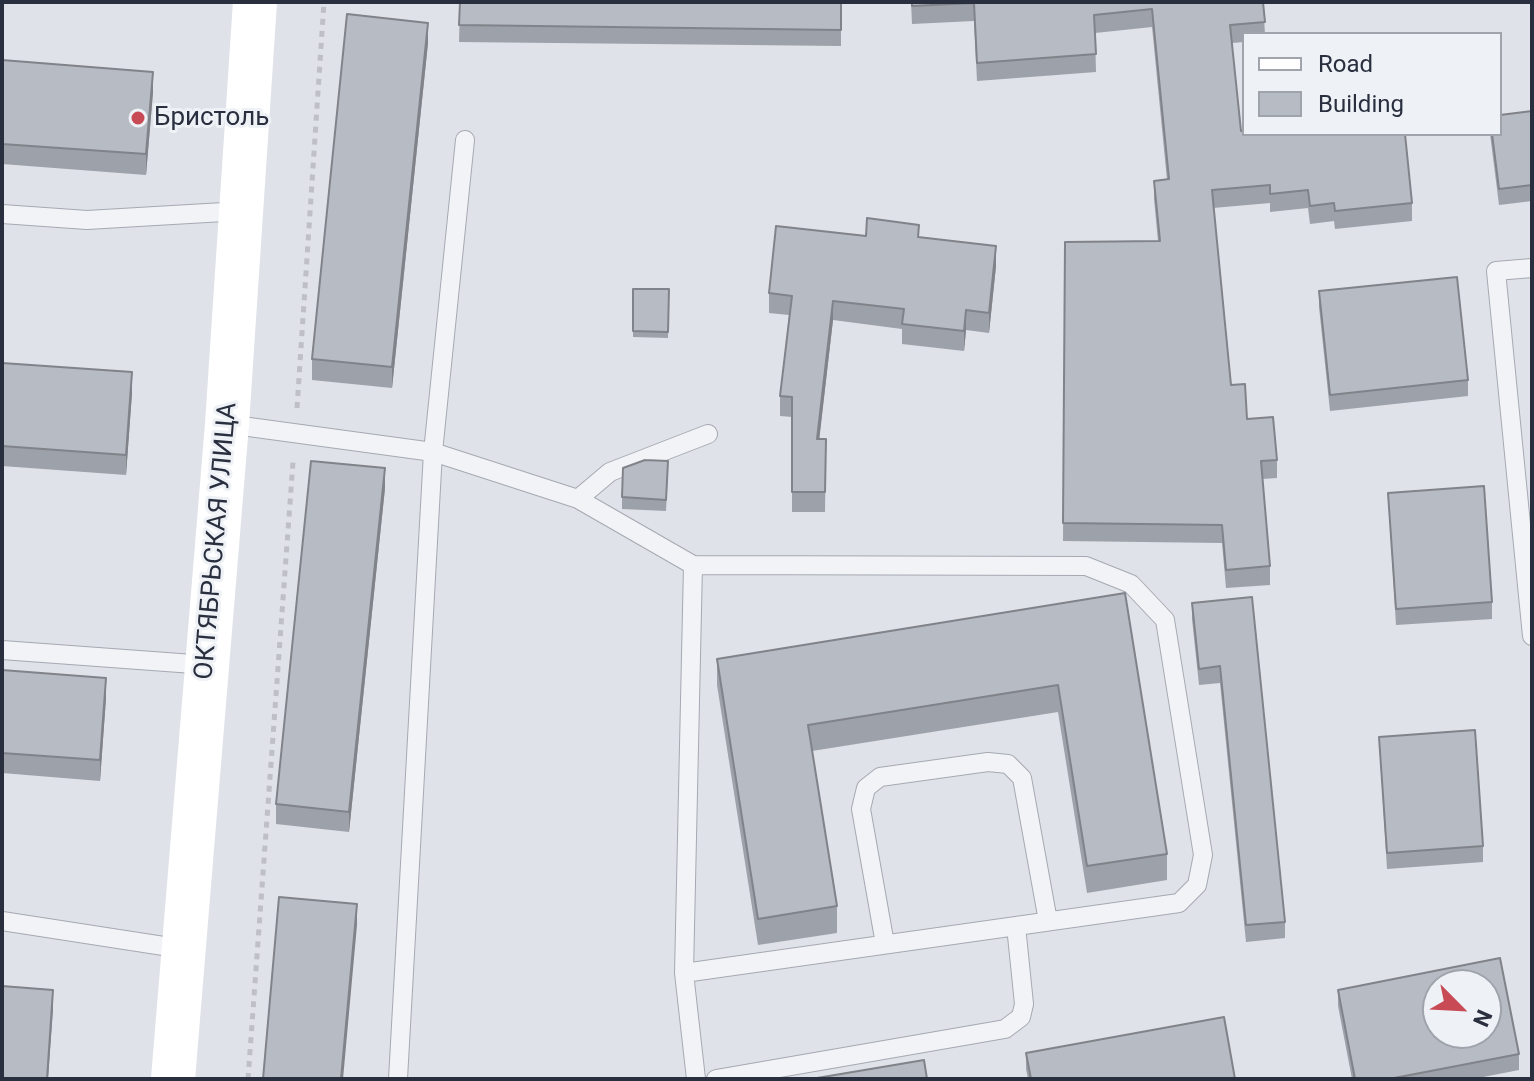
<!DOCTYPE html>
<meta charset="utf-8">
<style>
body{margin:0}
#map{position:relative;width:1534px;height:1081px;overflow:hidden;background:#dfe2e8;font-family:Roboto,sans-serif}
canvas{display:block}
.frame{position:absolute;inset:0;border:4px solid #292f3e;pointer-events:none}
.legend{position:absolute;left:1242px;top:32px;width:260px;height:104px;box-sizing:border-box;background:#eef1f5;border:2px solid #9fa3ac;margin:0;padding:10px 14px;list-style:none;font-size:24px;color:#292f3e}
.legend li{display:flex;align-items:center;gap:16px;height:40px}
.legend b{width:40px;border:2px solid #9fa3ac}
.north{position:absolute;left:1422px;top:969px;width:80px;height:80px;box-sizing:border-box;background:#eef1f5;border:2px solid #9fa3ac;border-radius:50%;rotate:114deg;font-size:22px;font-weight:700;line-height:32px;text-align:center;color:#292f3e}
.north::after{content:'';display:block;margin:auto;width:28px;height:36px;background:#c74a55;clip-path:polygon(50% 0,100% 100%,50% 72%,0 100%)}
</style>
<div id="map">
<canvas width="1534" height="1081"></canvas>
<div class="frame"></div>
<ul class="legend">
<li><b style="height:10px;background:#fff"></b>Road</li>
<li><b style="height:22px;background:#b7bbc4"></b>Building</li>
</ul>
<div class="north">N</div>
</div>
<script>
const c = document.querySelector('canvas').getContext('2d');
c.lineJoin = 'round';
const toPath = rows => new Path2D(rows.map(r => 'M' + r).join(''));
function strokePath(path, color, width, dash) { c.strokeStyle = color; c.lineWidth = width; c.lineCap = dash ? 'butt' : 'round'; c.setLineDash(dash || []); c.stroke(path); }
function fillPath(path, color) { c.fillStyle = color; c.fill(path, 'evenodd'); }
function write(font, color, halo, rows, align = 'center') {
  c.font = font + ' Roboto,sans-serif'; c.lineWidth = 6; c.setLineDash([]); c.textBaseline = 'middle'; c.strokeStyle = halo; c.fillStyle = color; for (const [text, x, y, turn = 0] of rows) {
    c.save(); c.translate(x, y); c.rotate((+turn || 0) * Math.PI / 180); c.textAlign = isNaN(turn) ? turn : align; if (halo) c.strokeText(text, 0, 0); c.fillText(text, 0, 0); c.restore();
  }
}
const path = toPath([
 [297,408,324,2],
 [248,1079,293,462]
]);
const lane = toPath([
 [2,214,87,220,241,211],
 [1532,268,1496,271,1532,636],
 [227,424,433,452,578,499,693,565,684,973,696,1079],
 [578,499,610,472,708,434],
 [2,650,207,665],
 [2,921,183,949],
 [885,944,861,809,866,788,880,777,988,762,1008,764,1022,778,1048,921],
 [684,973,1179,903,1197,885,1203,855,1165,620,1131,584,1086,566,693,565],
 [398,1079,433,452,465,140],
 [716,1079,1005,1029,1021,1017,1024,1004,1016,926]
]);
const secondary = toPath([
 [173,1079,227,424,255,2]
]);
const wall = toPath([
 [460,2,841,2,841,46,459,42],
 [911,2,1263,2,1265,34,1244,34,1244,42,1232,43,1241,131,1412,203,1412,221,1335,229,1334,221,1310,224,1308,208,1270,212,1270,203,1213,208,1231,385,1247,419,1277,460,1277,478,1262,479,1270,566,1270,585,1226,588,1222,543,1063,541,1065,242,1158,241,1154,199,1154,181,1167,180,1152,27,1095,33,1096,72,977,81,974,21,912,24],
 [428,43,392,388,312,380,312,359],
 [2,60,153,92,146,175,2,164],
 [1532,111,1532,201,1499,205,1490,134,1500,134],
 [866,236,919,238,996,266,989,333,966,330,964,351,902,344,902,329,833,320,819,439,826,439,825,512,792,512,792,417,780,416,780,396,789,315,769,313,769,293],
 [633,289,669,289,668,338,633,337],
 [1319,291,1468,380,1468,396,1330,411,1319,307],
 [2,363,132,393,126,475,2,466],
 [668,472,666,511,622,509,622,497],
 [385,488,349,832,276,824,276,804],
 [1388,493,1492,602,1492,619,1396,625],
 [1125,593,1167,854,1167,880,1087,893,1058,712,812,751,837,906,837,933,758,945,717,685,717,659],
 [1252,597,1285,922,1285,938,1246,942,1220,683,1199,685,1192,619,1192,603],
 [2,670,106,698,100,781,2,773],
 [1379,737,1483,846,1483,862,1387,869],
 [1338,990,1519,1054,1519,1070,1473,1079,1352,1079,1338,1006],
 [1026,1053,1235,1079,1028,1079,1026,1069]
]);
const shadedWall = toPath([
 [428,23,428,43,392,388,392,367],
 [153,72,153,92,146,175,146,154],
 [996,246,996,266,989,333,989,313],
 [833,301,833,320,817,459,817,439],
 [966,310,966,330,964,351,964,331],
 [132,372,132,393,126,475,126,455],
 [385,468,385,488,349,832,349,812],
 [106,678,106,698,100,781,100,760],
 [357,904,357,925,343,1079,341,1079],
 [53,990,53,1010,48,1079,47,1079]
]);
const building = toPath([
 [460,2,841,2,841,30,459,25,460,2],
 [912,2,1263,2,1265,22,1230,25,1241,131,1244,131,1244,134,1405,134,1412,203,1335,211,1334,203,1310,206,1308,190,1270,194,1270,185,1212,190,1231,385,1245,384,1247,419,1273,417,1277,460,1261,461,1270,566,1226,570,1222,525,1063,523,1065,242,1160,241,1154,181,1169,179,1152,9,1094,15,1096,54,977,63,974,3,912,6,912,2],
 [347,14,428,23,392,367,312,359,347,14],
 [2,60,153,72,146,154,2,144,2,60],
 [1532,111,1532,185,1499,189,1492,134,1500,134,1500,115,1532,111],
 [867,218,919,225,918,237,996,246,989,313,966,310,964,331,902,324,904,309,833,301,817,439,826,439,825,492,792,492,792,397,780,396,792,296,769,293,776,226,866,236,867,218],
 [1457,277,1468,380,1330,395,1319,291,1457,277],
 [633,289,669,289,668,332,633,331,633,289],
 [2,363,132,372,126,455,2,446,2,363],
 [645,460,668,461,666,500,622,497,623,468,645,460],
 [311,461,385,468,349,812,276,804,311,461],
 [1484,486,1492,602,1396,609,1388,493,1484,486],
 [1125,593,1167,854,1087,866,1058,685,808,725,837,906,758,919,717,659,1125,593],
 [1252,597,1285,922,1246,925,1220,666,1199,669,1192,603,1252,597],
 [2,670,106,678,100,760,2,753,2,670],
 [1475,730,1483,846,1387,853,1379,737,1475,730],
 [279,897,357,904,341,1079,263,1079,279,897],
 [1500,958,1519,1054,1389,1079,1355,1079,1338,990,1500,958],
 [1438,985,1486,985,1486,1033,1438,1033,1438,985],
 [2,986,53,990,47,1079,2,1079,2,986],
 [1224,1017,1235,1079,1031,1079,1026,1053,1224,1017],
 [924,1060,927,1079,811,1079,924,1060]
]);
const markers = [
 [138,118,8,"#c74a55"]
];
const poiNames = [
 ["Бристоль",154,118]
];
const streetNames = [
 ["ОКТЯБРЬСКАЯ УЛИЦА",217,541,-85]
];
strokePath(lane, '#a5a9b2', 20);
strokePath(path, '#bec0c6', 5, [6, 6]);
strokePath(lane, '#f2f3f6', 18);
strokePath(secondary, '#fff', 44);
fillPath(wall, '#9da1a9');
fillPath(shadedWall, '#808389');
fillPath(building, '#b7bbc4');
strokePath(building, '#808389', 2);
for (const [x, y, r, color] of markers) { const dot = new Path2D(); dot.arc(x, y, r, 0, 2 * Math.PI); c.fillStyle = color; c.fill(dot); strokePath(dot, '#eef1f5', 3); }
write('26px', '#292f3e', '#eef1f5', poiNames, 'left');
write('26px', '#292f3e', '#eef1f5', streetNames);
</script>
